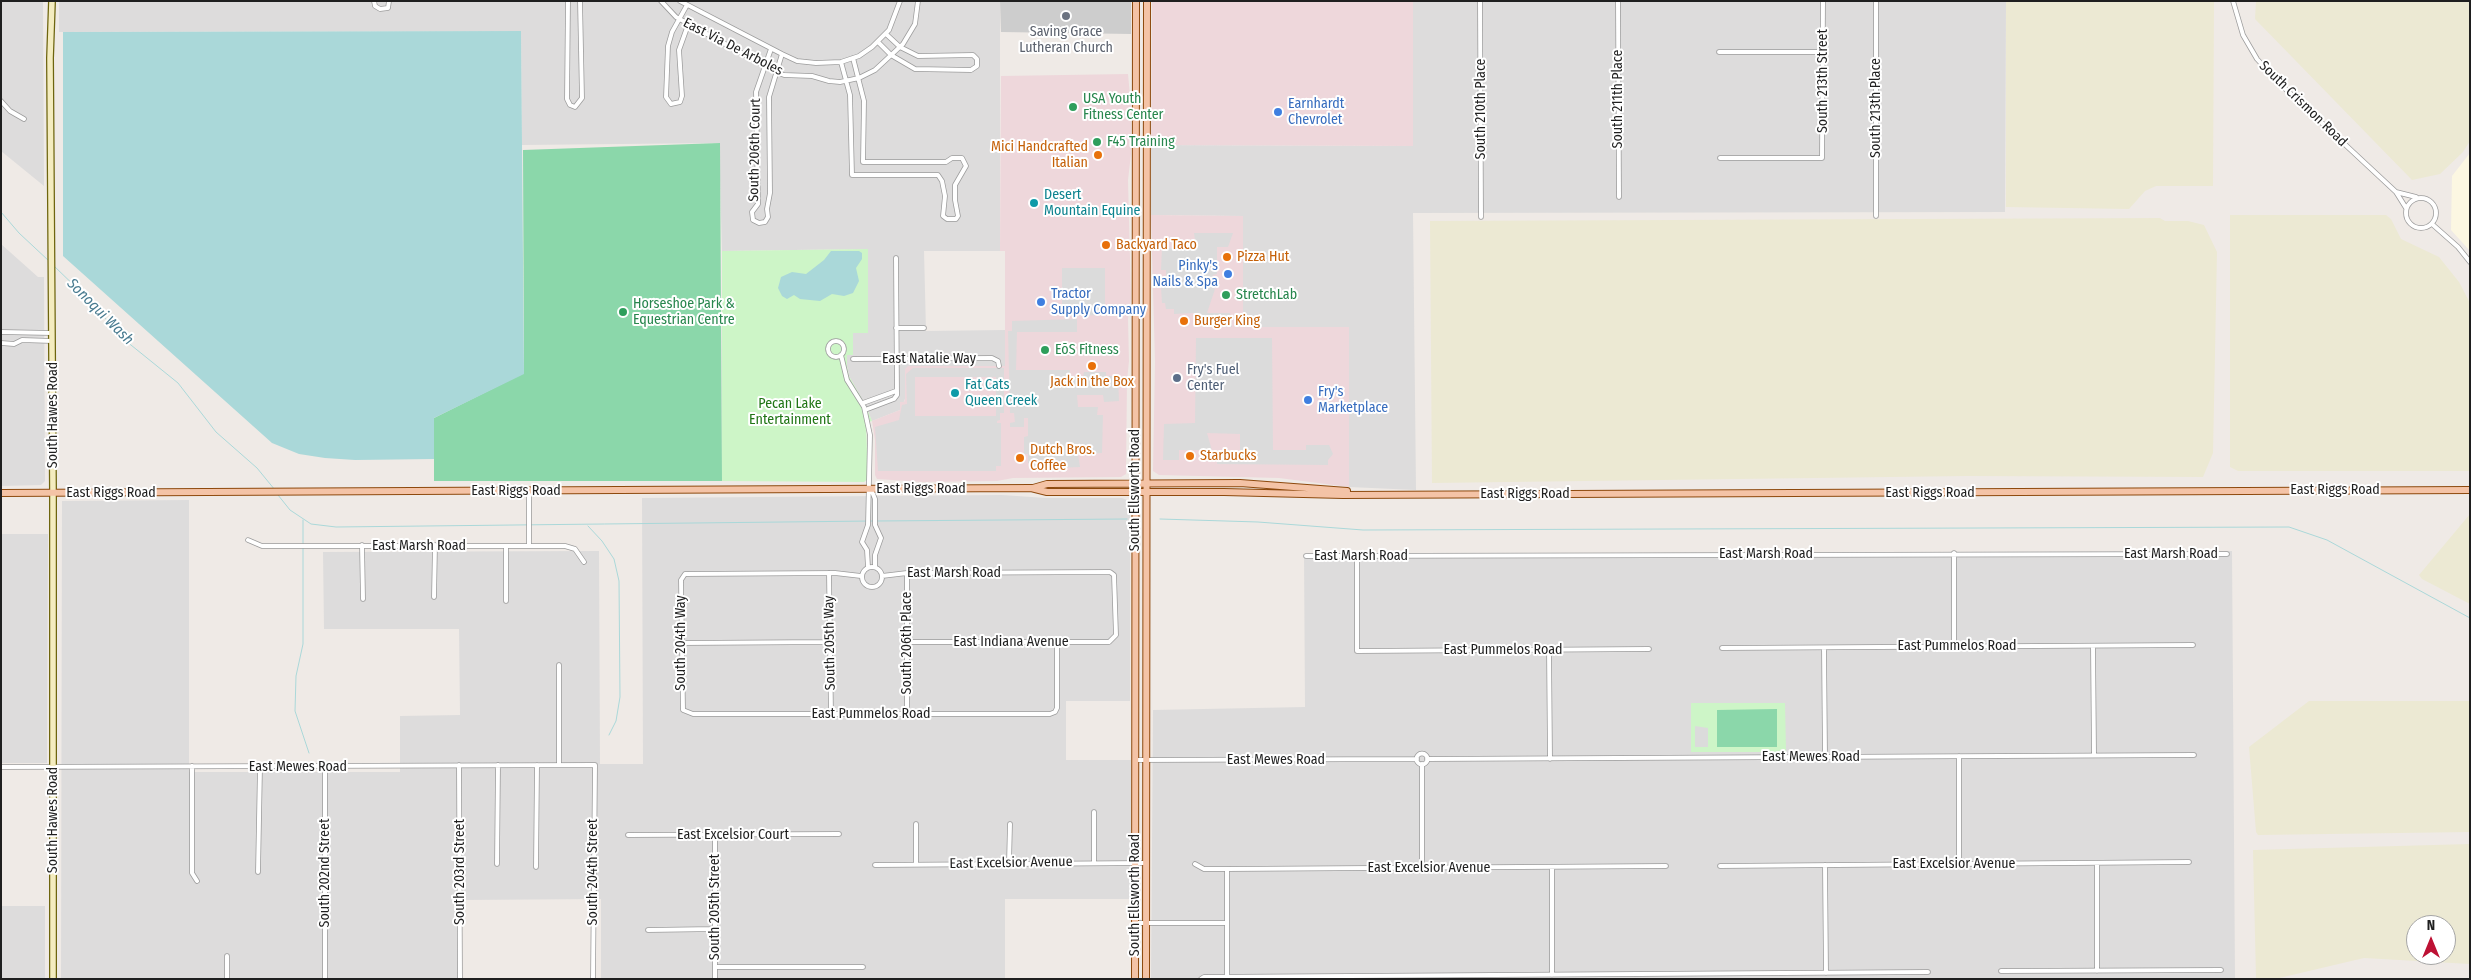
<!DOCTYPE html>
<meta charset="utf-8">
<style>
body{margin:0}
#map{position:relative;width:2471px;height:980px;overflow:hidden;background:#efeae6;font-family:"Fira Sans Condensed",sans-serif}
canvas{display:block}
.frame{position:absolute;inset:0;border:2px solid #1f1f1f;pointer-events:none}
.north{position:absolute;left:2406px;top:915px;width:50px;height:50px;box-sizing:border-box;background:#fff;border:1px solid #a5a5a5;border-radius:50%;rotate:0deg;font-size:14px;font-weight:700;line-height:20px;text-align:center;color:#1f1f1f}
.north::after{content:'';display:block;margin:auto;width:18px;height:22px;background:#bd1134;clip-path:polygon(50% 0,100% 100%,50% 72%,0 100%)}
</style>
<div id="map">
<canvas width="2471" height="980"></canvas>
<div class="frame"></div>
<div class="north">N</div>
</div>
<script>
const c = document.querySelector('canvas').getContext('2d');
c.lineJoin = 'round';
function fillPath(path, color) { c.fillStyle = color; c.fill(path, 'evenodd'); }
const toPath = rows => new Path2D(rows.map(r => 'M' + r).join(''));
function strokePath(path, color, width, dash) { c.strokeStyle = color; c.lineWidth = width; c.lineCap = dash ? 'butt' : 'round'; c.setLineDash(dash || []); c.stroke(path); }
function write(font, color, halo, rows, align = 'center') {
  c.font = font + ' "Fira Sans Condensed",sans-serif'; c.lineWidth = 4; c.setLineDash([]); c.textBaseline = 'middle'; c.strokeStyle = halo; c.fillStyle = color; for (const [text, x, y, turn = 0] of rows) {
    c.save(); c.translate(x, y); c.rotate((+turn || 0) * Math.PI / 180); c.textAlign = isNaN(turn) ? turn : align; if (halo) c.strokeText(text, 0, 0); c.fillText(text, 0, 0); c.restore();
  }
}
const residential = toPath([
 [1,1,43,1,44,186,1,151],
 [59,1,1000,1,1000,251,924,251,926,331,1005,330,1005,366,905,369,905,399,900,410,872,421,866,406,849,376,847,366,847,354,853,355,853,332,868,332,868,249,722,251,719,143,522,145,521,31,59,32],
 [1413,1,2006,1,2005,212,1413,213,1416,490,1349,487,1349,327,1243,327,1243,216,1151,215,1151,145,1413,146],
 [1,244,38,277,44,277,45,481,41,485,1,486],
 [1002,495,1046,498,1122,498,1127,500,1130,506,1130,701,1066,701,1066,760,1131,760,1131,899,1005,899,1005,979,601,979,601,899,462,900,462,979,61,979,62,501,189,500,189,772,400,772,400,716,460,715,459,629,324,629,323,552,599,551,600,764,643,764,642,498],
 [1,534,48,534,47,763,1,763],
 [2232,551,2235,979,1151,979,1153,710,1305,707,1304,554],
 [1,906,45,906,45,979,1,979]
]);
const commercial = toPath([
 [1152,1,1413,1,1413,146,1151,145],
 [1128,74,1131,107,1131,154,1128,180,1131,299,1128,319,1129,361,1127,381,1126,474,1121,477,1013,478,997,481,923,482,877,479,875,475,875,440,872,421,900,410,900,402,904,402,905,399,905,369,908,366,1005,366,1005,251,1000,251,1001,76],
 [1151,215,1243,216,1243,327,1349,327,1349,487,1279,478,1159,475,1153,471,1155,362]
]);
const education = toPath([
 [2470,153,2470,251,2451,230,2452,176]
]);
const religious = toPath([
 [1000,1,1131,1,1131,34,1001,32]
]);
const farmland = toPath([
 [2006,1,2214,1,2213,186,2156,186,2145,191,2129,209,2006,207],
 [2256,1,2470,1,2470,141,2463,152,2440,174,2412,180,2255,19],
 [2230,215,2386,215,2391,219,2401,239,2439,257,2459,282,2470,303,2470,471,2238,471,2230,467],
 [2160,218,2165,221,2188,221,2204,225,2217,252,2213,453,2203,477,1967,476,1432,483,1430,221],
 [2470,514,2470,604,2422,579,2419,575],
 [2309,701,2470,701,2470,832,2258,835,2256,832,2249,747],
 [2470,844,2470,964,2364,958,2275,979,2256,978,2253,850],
 [2416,925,2446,925,2446,955,2416,955]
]);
const park = toPath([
 [868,249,868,333,853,333,853,355,847,355,847,366,849,376,866,406,872,421,866,423,868,479,864,482,722,481,722,251],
 [1691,703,1785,703,1786,752,1691,752]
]);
const pitch = toPath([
 [720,143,722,481,434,481,434,418,524,373,523,150],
 [1777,709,1777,747,1717,747,1717,710]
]);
const parking = toPath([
 [1194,233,1233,233,1228,247,1217,247,1217,274,1213,275,1212,287,1215,289,1207,313,1230,313,1232,327,1203,327,1203,321,1195,322,1194,313,1174,314,1174,309,1166,309,1165,303,1162,303,1161,287,1166,287,1166,270,1161,270,1162,248,1190,248,1191,241,1195,240],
 [1062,268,1105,268,1105,315,1062,316],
 [1077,319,1077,332,1017,332,1016,370,1070,370,1070,375,1076,377,1083,377,1084,372,1106,372,1106,376,1118,376,1119,401,1104,402,1103,395,1077,395,1078,407,1098,407,1097,415,1103,415,1102,453,1078,454,1080,467,1034,469,1034,464,1028,463,1028,454,1024,454,1024,437,1028,436,1028,418,1024,418,1024,427,1010,427,1010,423,1015,422,1014,413,1010,413,1008,331,1012,331,1012,321],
 [1196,338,1272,338,1273,450,1306,450,1306,445,1329,445,1333,454,1328,460,1328,465,1217,464,1217,459,1209,459,1207,450,1179,450,1179,460,1163,460,1164,424,1195,423],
 [1207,433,1240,434,1240,454,1213,454],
 [913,368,1004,368,1004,413,1000,413,1000,420,997,421,997,423,1001,423,1001,466,996,466,996,471,878,471,875,427,899,420,902,405,907,404,906,374],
 [915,377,996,377,996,416,915,416],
 [1695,726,1708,728,1708,747,1695,747]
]);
const water = toPath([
 [521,31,524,374,434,418,434,459,355,460,325,458,299,454,272,443,63,256,63,32],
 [831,251,859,251,862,253,862,259,856,268,859,281,853,293,844,296,832,294,820,301,800,299,794,295,787,299,782,296,778,288,781,277,792,272,806,274,824,260]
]);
const stream = toPath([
 [1,212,19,233,49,261],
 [54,266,82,293,126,341,178,383,216,432,257,468,275,490],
 [278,495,290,510,311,524,336,527,873,521],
 [1160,519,1258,522,1363,530,2289,527,2327,540,2470,618],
 [303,520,303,644,296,676,295,711,309,753],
 [877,521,1127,519],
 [588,526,602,541,614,559,619,581,620,697,616,721,609,735]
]);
const street = toPath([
 [374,1,375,6,380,9,388,8,389,1],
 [568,1,567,99,570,105,575,107,582,98,580,1],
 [661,1,676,17,776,72,784,75,812,76,829,81,840,82,859,78,875,70,903,44,915,24,918,1],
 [680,1,782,54,797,61,816,63,841,62,859,56,872,47,889,30,900,1],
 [1480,1,1481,217],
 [1618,1,1619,197],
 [2233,1,2243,35,2257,59,2279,83,2396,192],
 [687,5,672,32,668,46,666,97,671,104,680,102,682,96,679,50,688,25],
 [878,42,891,55,915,69,971,70,977,66,977,59,973,55,918,56,900,47,886,34],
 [771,49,756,92,758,204,752,212,753,220,759,223,765,222,768,217,767,209,770,193,769,97,782,54],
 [1719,52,1823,52],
 [841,62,850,95,852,175,938,175,942,181,945,196,943,216,947,219,956,219,958,216,955,200,955,185,966,166,962,158,952,158,946,162,863,162,864,101,853,58],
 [1,101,10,111,24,119],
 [1720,158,1822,158,1823,1],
 '2406 213a15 15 0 1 1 30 0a15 15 0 1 1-30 0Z',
 [2406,208,2396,192,2416,197],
 [1876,216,1876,1],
 [2432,224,2458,247,2470,262],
 [896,328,924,328],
 [1,332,52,333],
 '828 349a8 8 0 1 1 16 0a8 8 0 1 1-16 0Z',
 [1,343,14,344,22,340,52,341],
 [841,355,847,380,864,407,870,435,868,525,862,542,867,550,868,567],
 [853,359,992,358,998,361,999,366],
 [863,403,896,391],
 [865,410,894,399,897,395,896,258],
 [871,489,875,499,875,525,881,538,875,555,875,567],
 [248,540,262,546,565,546,575,549,584,562],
 [362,545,363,599],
 [529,546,529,491],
 [506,547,506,601],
 [1954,553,1954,646],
 [1306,556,2227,554],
 [1357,556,1357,651,1649,649],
 '862 577a10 10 0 1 1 20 0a10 10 0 1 1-20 0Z',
 [829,573,831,714],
 [907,573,907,714],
 [861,576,835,573,685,574,681,580,683,710,693,714,1050,714,1055,712,1057,708,1057,642],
 [882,576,907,573,1110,572,1114,575,1116,635,1109,642,907,642],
 [434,597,435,545],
 [681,643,830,642],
 [2093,646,2094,755],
 [1722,648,2193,645],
 [1824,648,1825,757],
 [1549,649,1550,759],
 [559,665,559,765],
 '1416.5 759a5.5 5.5 0 1 1 11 0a5.5 5.5 0 1 1-11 0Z',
 [1959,756,1959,864],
 [1427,759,2194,755],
 [1136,760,1417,759],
 [1422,764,1422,868],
 [459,765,460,979],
 [192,766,192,873,197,881],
 [1,767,595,765,593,979],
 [325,767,325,979],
 [628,835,839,834],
 [715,835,715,979],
 [1009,863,1010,824],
 [1094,863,1094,812],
 [2097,863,2097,971],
 [497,864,498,765],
 [916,864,916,824],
 [1195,864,1204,869,1227,869,1666,866],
 [875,865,1147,863],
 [1825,865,1826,973],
 [1720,866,2189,862],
 [536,867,537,765],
 [1552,867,1552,975],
 [1227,869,1227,977],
 [258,872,260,767],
 [1135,923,1227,923],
 [648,930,715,929],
 [227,956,227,979],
 [715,967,863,967],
 [2001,971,2221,970],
 [1201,979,1204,977,1928,972]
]);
const secondary = toPath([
 [52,1,50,58,53,493,53,979]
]);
const primary = toPath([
 [1033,488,1047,484,1240,483,1347,491],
 [1,493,1031,488,1047,492,1224,492,1343,495,2470,490],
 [1135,979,1136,1],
 [1146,979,1147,1]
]);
const markers = [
 [1066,16,5,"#6b7280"],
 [1073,107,5,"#2e9e5b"],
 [1278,112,5,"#3f7fe0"],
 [1097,142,5,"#2e9e5b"],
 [1098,155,5,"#e8710a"],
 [1034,203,5,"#0f9aa8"],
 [1106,245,5,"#e8710a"],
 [1227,257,5,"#e8710a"],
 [1228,274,5,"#3f7fe0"],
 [1226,295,5,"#2e9e5b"],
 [1041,302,5,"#3f7fe0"],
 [623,312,5,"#2e9e5b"],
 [1184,321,5,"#e8710a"],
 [1045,350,5,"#2e9e5b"],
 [1092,366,5,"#e8710a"],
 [1177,378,5,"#5c6f8a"],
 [955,393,5,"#0f9aa8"],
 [1308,400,5,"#3f7fe0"],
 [1190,456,5,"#e8710a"],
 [1020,458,5,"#e8710a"]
];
const worshipNames = [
 ["Saving Grace",1066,32],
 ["Lutheran Church",1066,48]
];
const streetNames = [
 ["East Via De Arboles",733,47,27],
 ["South 213th Street",1823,81,-90],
 ["South 211th Place",1618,99,-90],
 ["South Crismon Road",2303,104,44],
 ["South 213th Place",1876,108,-90],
 ["South 210th Place",1481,109,-90],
 ["South 206th Court",755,150,-89],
 ["East Natalie Way",929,359],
 ["South Hawes Road",53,415,-90],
 ["East Riggs Road",921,489],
 ["South Ellsworth Road",1135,490,-90],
 ["East Riggs Road",2335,490],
 ["East Riggs Road",516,491],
 ["East Riggs Road",111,493],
 ["East Riggs Road",1930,493],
 ["East Riggs Road",1525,494],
 ["East Marsh Road",419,546],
 ["East Marsh Road",1766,554],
 ["East Marsh Road",2171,554],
 ["East Marsh Road",1361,556],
 ["East Marsh Road",954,573],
 ["East Indiana Avenue",1011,642],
 ["South 204th Way",681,643,-90],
 ["South 205th Way",830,643,-91],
 ["South 206th Place",907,643,-90],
 ["East Pummelos Road",1957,646],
 ["East Pummelos Road",1503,650],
 ["East Pummelos Road",871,714],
 ["East Mewes Road",1811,757],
 ["East Mewes Road",1276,760],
 ["East Mewes Road",298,767],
 ["South Hawes Road",53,820,-90],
 ["East Excelsior Court",733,835],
 ["East Excelsior Avenue",1011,863,-1],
 ["East Excelsior Avenue",1954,864],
 ["East Excelsior Avenue",1429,868],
 ["South 203rd Street",460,872,-90],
 ["South 204th Street",593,872,-90],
 ["South 202nd Street",325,873,-90],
 ["South Ellsworth Road",1135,895,-90],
 ["South 205th Street",715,907,-90]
];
const leisureNames = [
 ["USA Youth",1083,99],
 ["Fitness Center",1083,115],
 ["F45 Training",1107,142],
 ["StretchLab",1236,295],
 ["Horseshoe Park &",633,304],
 ["Equestrian Centre",633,320],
 ["EōS Fitness",1055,350]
];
const shopNames = [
 ["Earnhardt",1288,104],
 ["Chevrolet",1288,120],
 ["Pinky's",1218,266,"right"],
 ["Nails & Spa",1218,282,"right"],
 ["Tractor",1051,294],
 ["Supply Company",1051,310],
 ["Fry's",1318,392],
 ["Marketplace",1318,408]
];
const foodNames = [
 ["Mici Handcrafted",1088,147,"right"],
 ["Italian",1088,163,"right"],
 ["Backyard Taco",1116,245],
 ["Pizza Hut",1237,257],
 ["Burger King",1194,321],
 ["Jack in the Box",1092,382,"center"],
 ["Dutch Bros.",1030,450],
 ["Coffee",1030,466],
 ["Starbucks",1200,456]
];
const cultureNames = [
 ["Desert",1044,195],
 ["Mountain Equine",1044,211],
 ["Fat Cats",965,385],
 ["Queen Creek",965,401]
];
const serviceNames = [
 ["Fry's Fuel",1187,370],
 ["Center",1187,386]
];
const parkNames = [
 ["Pecan Lake",790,404],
 ["Entertainment",790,420]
];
const waterNames = [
 ["Sonoqui Wash",100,312,45]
];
fillPath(residential, '#dddcdc');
fillPath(commercial, '#eed7db');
fillPath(education, '#fcf7e2');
fillPath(religious, '#cdcdcd');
fillPath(farmland, '#ece9d3');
fillPath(park, '#cdf5c7');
fillPath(pitch, '#8bd7aa');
fillPath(parking, '#dbdbdb');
fillPath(water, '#aad8d9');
strokePath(stream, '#aad8d9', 1);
strokePath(street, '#9c9c9c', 5.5);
strokePath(secondary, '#6e650e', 8);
strokePath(primary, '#8d490d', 8);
strokePath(street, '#fff', 4);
strokePath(secondary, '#f4ecbf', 5.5);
strokePath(primary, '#f4c3a6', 6);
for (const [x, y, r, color] of markers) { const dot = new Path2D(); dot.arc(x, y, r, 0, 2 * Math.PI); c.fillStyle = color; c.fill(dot); strokePath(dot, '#fff', 2); }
write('14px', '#5b616d', '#fff', worshipNames);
write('14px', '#1f1f1f', '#fff', streetNames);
write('14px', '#27864d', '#fff', leisureNames, 'left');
write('14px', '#366cbe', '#fff', shopNames, 'left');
write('14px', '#c56008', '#fff', foodNames, 'left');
write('14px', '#0d838f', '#fff', cultureNames, 'left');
write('14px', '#4e5e75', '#fff', serviceNames, 'left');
write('14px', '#207515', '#fff', parkNames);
write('italic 15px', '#497b90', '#fff', waterNames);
</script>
